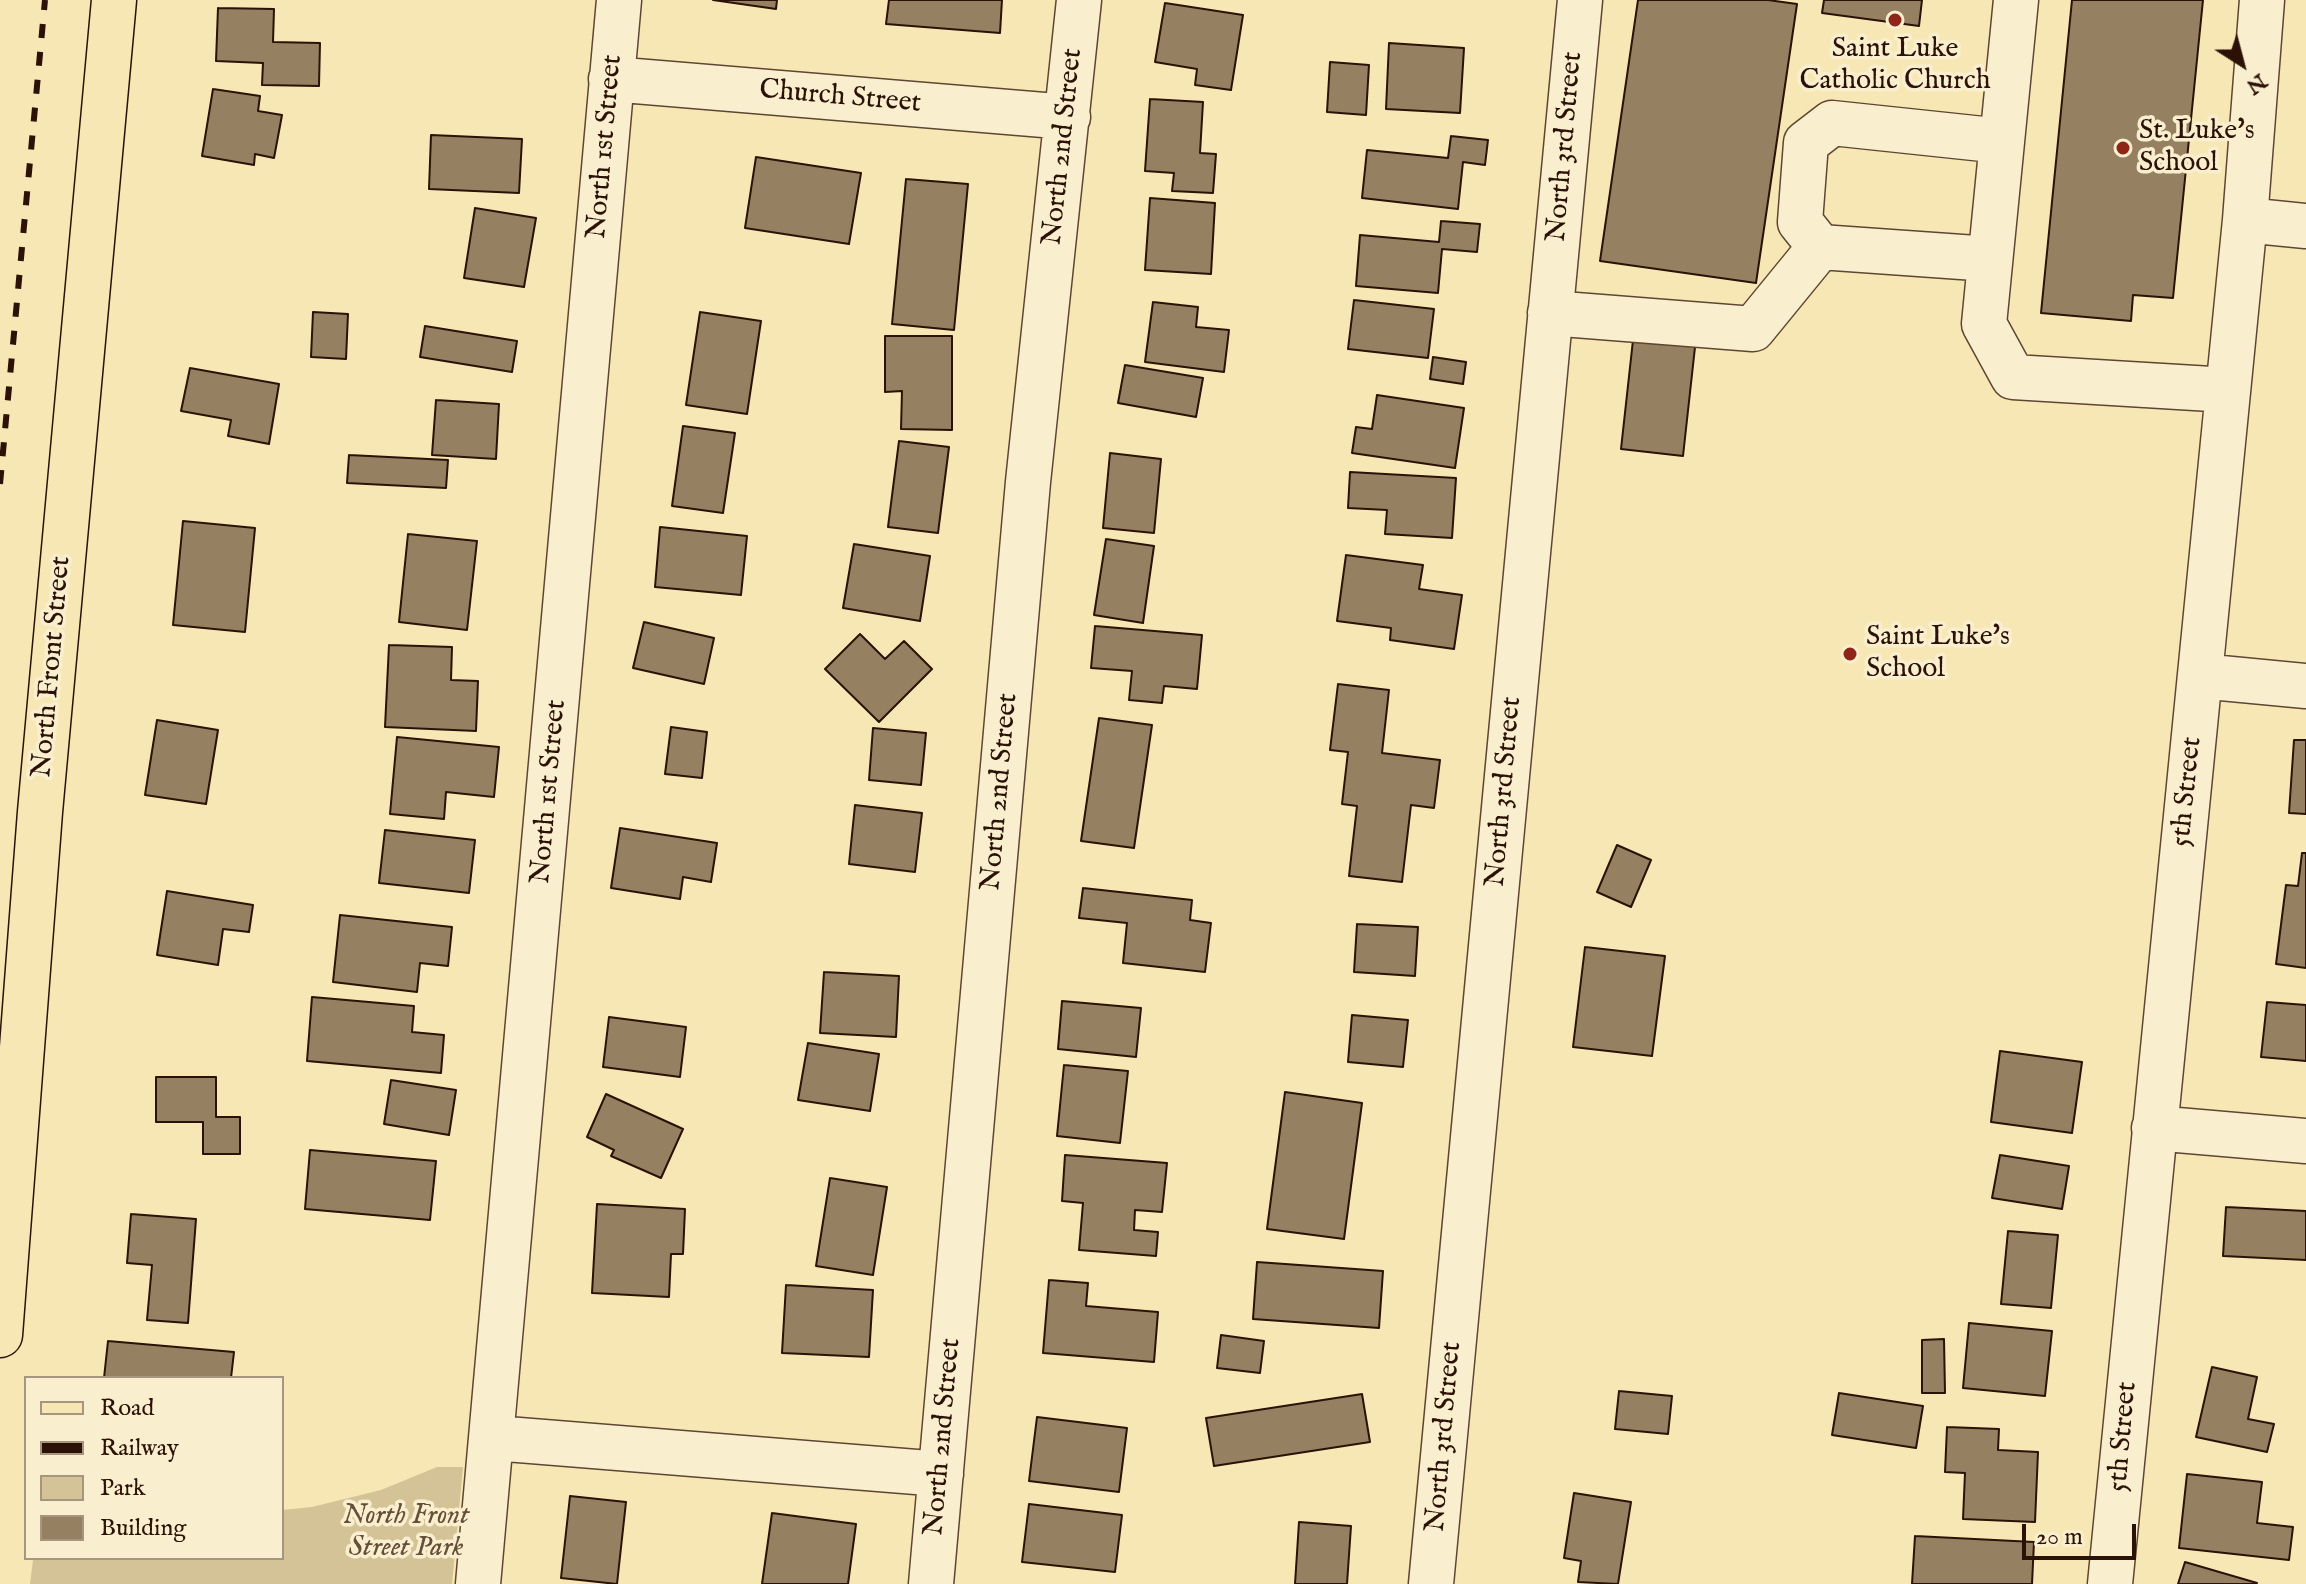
<!DOCTYPE html>
<style>
body{margin:0}
#map{position:relative;width:2306px;height:1584px;overflow:hidden;background:#f6e7b5;font-family:"IM FELL English",serif}
canvas{display:block}
.legend{position:absolute;left:24px;top:1376px;width:260px;height:184px;box-sizing:border-box;background:#f9efcf;border:2px solid #a7967f;margin:0;padding:10px 14px;list-style:none;font-size:24px;color:#2b1106}
.legend li{display:flex;align-items:center;gap:16px;height:40px}
.legend b{width:40px;border:2px solid #a7967f}
.north{position:absolute;left:2202px;top:24px;width:80px;height:80px;-webkit-text-stroke:6px #f9efcf;paint-order:stroke;rotate:144deg;font-size:22px;font-weight:700;line-height:32px;text-align:center;color:#2b1106}
.north::after{content:'';display:block;margin:auto;width:28px;height:36px;background:#2b1106;clip-path:polygon(50% 0,100% 100%,50% 72%,0 100%)}
.scale{position:absolute;left:2022px;top:1524px;width:114px;height:36px;box-sizing:border-box;border:4px solid #2b1106;border-top:0;padding-left:10px;font-size:24px;line-height:28px;white-space:nowrap;color:#2b1106;-webkit-text-stroke:6px #f9efcf;paint-order:stroke}
</style>
<div id="map">
<canvas width="2306" height="1584"></canvas>
<ul class="legend">
<li><b style="height:10px;background:#f6e7b5"></b>Road</li>
<li><b style="height:10px;background:#2b1106"></b>Railway</li>
<li><b style="height:22px;background:#d3c397"></b>Park</li>
<li><b style="height:22px;background:#958061"></b>Building</li>
</ul>
<div class="north">N</div>
<div class="scale">20 m</div>
</div>
<script>
const c = document.querySelector('canvas').getContext('2d');
c.lineJoin = 'round';
function fillPath(path, color) { c.fillStyle = color; c.fill(path, 'evenodd'); }
const toPath = rows => new Path2D(rows.map(r => 'M' + r).join(''));
function strokePath(path, color, width, dash) { c.strokeStyle = color; c.lineWidth = width; c.lineCap = dash ? 'butt' : 'round'; c.setLineDash(dash || []); c.stroke(path); }
function write(font, color, halo, rows, align = 'center') {
  c.font = font + ' "IM FELL English",serif'; c.lineWidth = 7; c.setLineDash([]); c.textBaseline = 'middle'; c.strokeStyle = halo; c.fillStyle = color; for (const [text, x, y, turn = 0] of rows) {
    c.save(); c.translate(x, y); c.rotate((+turn || 0) * Math.PI / 180); c.textAlign = isNaN(turn) ? turn : align; if (halo) c.strokeText(text, 0, 0); c.fillText(text, 0, 0); c.restore();
  }
}
const green = toPath([
 [437,1467,463,1467,452,1584,30,1584,33,1560,282,1558,282,1510,312,1507,381,1490]
]);
const building = toPath([
 [713,0,777,0,776,9,713,0],
 [889,0,1002,0,1000,33,886,24,889,0],
 [1638,0,1768,0,1797,4,1756,283,1600,261,1638,0],
 [1824,0,1922,0,1919,26,1822,13,1824,0],
 [2072,0,2203,0,2173,298,2133,295,2131,321,2041,313,2072,0],
 [1165,3,1243,15,1231,90,1195,85,1197,69,1155,62,1165,3],
 [218,8,274,9,273,42,320,43,319,86,262,85,263,63,216,61,218,8],
 [1389,43,1464,48,1460,113,1386,109,1389,43],
 [1330,62,1369,65,1366,115,1327,112,1330,62],
 [213,89,260,96,258,111,282,115,274,158,255,154,254,165,202,156,213,89],
 [1150,99,1203,102,1200,153,1216,154,1213,193,1172,191,1174,173,1145,171,1150,99],
 [431,135,522,139,519,193,429,189,431,135],
 [1451,136,1488,140,1485,165,1463,162,1458,209,1362,198,1367,150,1448,158,1451,136],
 [756,157,861,173,849,244,745,228,756,157],
 [906,179,968,184,954,330,892,324,906,179],
 [1150,198,1215,203,1211,274,1145,270,1150,198],
 [475,208,536,218,524,287,464,278,475,208],
 [1441,221,1480,224,1477,252,1442,249,1438,293,1356,286,1360,235,1439,242,1441,221],
 [1354,300,1434,309,1428,358,1348,349,1354,300],
 [1153,302,1198,307,1196,327,1229,330,1224,372,1145,362,1153,302],
 [313,312,348,314,346,359,311,357,313,312],
 [700,312,761,321,747,414,686,405,700,312],
 [425,326,517,341,512,372,420,357,425,326],
 [1634,331,1696,338,1683,456,1621,449,1634,331],
 [885,336,952,336,952,430,901,429,902,391,885,392,885,336],
 [1433,357,1466,362,1463,384,1430,379,1433,357],
 [1125,365,1203,378,1196,417,1118,403,1125,365],
 [190,368,279,384,269,444,228,436,231,420,181,411,190,368],
 [1377,395,1464,408,1455,468,1352,453,1356,427,1372,429,1377,395],
 [436,400,499,404,496,459,432,455,436,400],
 [683,426,735,433,723,513,672,506,683,426],
 [899,441,949,447,938,533,888,527,899,441],
 [1110,453,1161,459,1154,533,1103,528,1110,453],
 [349,455,448,460,446,488,347,483,349,455],
 [1350,472,1456,478,1452,538,1385,534,1387,510,1348,508,1350,472],
 [183,521,255,528,245,632,173,625,183,521],
 [660,527,747,536,741,595,655,587,660,527],
 [408,534,477,541,467,630,399,622,408,534],
 [1106,539,1154,546,1143,623,1094,615,1106,539],
 [854,544,930,556,920,621,843,608,854,544],
 [1346,555,1423,565,1419,589,1462,595,1454,649,1390,640,1391,628,1337,621,1346,555],
 [644,622,714,638,704,684,633,668,644,622],
 [1095,626,1202,635,1197,689,1164,686,1162,703,1129,700,1132,671,1091,668,1095,626],
 [860,634,885,659,904,641,932,669,879,722,825,669,860,634],
 [389,645,452,647,451,680,478,681,476,731,385,727,389,645],
 [1338,684,1389,690,1382,753,1440,760,1434,808,1411,805,1402,882,1349,876,1357,806,1342,804,1348,752,1330,750,1338,684],
 [1099,718,1152,725,1134,848,1081,841,1099,718],
 [157,720,218,730,206,804,145,795,157,720],
 [671,727,707,732,702,778,665,774,671,727],
 [873,728,926,733,921,785,869,780,873,728],
 [397,737,499,747,494,797,446,792,444,819,390,814,397,737],
 [2294,740,2306,740,2306,814,2289,813,2294,740],
 [855,805,922,813,915,872,849,864,855,805],
 [620,828,717,843,711,882,683,877,680,899,611,888,620,828],
 [385,830,475,840,469,893,379,883,385,830],
 [1617,845,1651,860,1631,907,1597,892,1617,845],
 [2302,853,2306,853,2306,968,2276,964,2286,885,2298,886,2302,853],
 [1083,888,1192,900,1190,920,1211,923,1205,972,1123,963,1127,923,1079,918,1083,888],
 [167,891,253,905,249,932,223,929,218,965,157,955,167,891],
 [340,915,452,927,448,966,420,963,417,992,333,982,340,915],
 [1357,924,1418,927,1415,976,1354,972,1357,924],
 [1585,947,1665,956,1652,1056,1573,1047,1585,947],
 [824,972,899,976,896,1037,820,1033,824,972],
 [312,997,414,1006,412,1032,444,1035,441,1073,307,1061,312,997],
 [1062,1001,1141,1008,1136,1057,1058,1049,1062,1001],
 [2267,1002,2306,1005,2306,1061,2261,1057,2267,1002],
 [1352,1015,1408,1020,1403,1067,1348,1062,1352,1015],
 [609,1017,686,1027,680,1077,603,1067,609,1017],
 [808,1043,879,1054,870,1111,798,1100,808,1043],
 [2000,1051,2082,1062,2072,1133,1991,1122,2000,1051],
 [1064,1065,1128,1071,1120,1143,1057,1136,1064,1065],
 [156,1077,216,1077,216,1117,240,1117,240,1154,203,1154,203,1122,156,1122,156,1077],
 [391,1080,456,1090,449,1135,384,1124,391,1080],
 [1285,1092,1362,1103,1344,1239,1267,1229,1285,1092],
 [606,1094,683,1129,661,1178,611,1156,614,1150,587,1137,606,1094],
 [310,1150,436,1161,430,1220,305,1209,310,1150],
 [1065,1155,1167,1163,1162,1212,1135,1210,1134,1230,1158,1232,1156,1256,1079,1250,1083,1203,1062,1201,1065,1155],
 [2000,1155,2069,1166,2062,1209,1992,1198,2000,1155],
 [830,1178,887,1187,873,1275,816,1266,830,1178],
 [597,1204,685,1209,683,1254,671,1254,669,1297,592,1293,597,1204],
 [2226,1207,2306,1211,2306,1260,2223,1256,2226,1207],
 [131,1214,196,1219,188,1323,147,1320,152,1265,127,1263,131,1214],
 [2008,1231,2058,1235,2051,1308,2001,1304,2008,1231],
 [1257,1262,1383,1271,1379,1328,1253,1319,1257,1262],
 [1049,1280,1088,1283,1086,1306,1158,1312,1154,1362,1043,1353,1049,1280],
 [786,1285,873,1290,869,1357,782,1353,786,1285],
 [1969,1323,2052,1331,2045,1396,1963,1388,1969,1323],
 [1221,1335,1264,1341,1260,1373,1217,1368,1221,1335],
 [1944,1339,1945,1393,1922,1393,1922,1340,1944,1339],
 [108,1341,234,1352,231,1378,104,1378,108,1341],
 [2212,1367,2257,1377,2248,1419,2274,1424,2267,1452,2196,1437,2212,1367],
 [1619,1391,1672,1396,1668,1434,1615,1429,1619,1391],
 [1839,1393,1923,1406,1916,1448,1832,1435,1839,1393],
 [1362,1394,1370,1442,1214,1466,1206,1418,1362,1394],
 [1037,1417,1127,1428,1119,1492,1029,1481,1037,1417],
 [1947,1427,1999,1429,1998,1450,2038,1452,2035,1522,1963,1519,1965,1473,1945,1472,1947,1427],
 [2187,1474,2262,1482,2257,1523,2293,1527,2289,1560,2179,1548,2187,1474],
 [1574,1493,1631,1502,1618,1584,1578,1582,1581,1561,1564,1558,1574,1493],
 [570,1496,626,1502,617,1584,561,1578,570,1496],
 [1029,1504,1122,1515,1115,1572,1022,1562,1029,1504],
 [772,1513,856,1524,848,1584,762,1584,772,1513],
 [1299,1522,1351,1526,1347,1584,1295,1584,1299,1522],
 [1915,1536,2034,1542,2032,1584,1912,1584,1915,1536],
 [2185,1562,2257,1583,2256,1584,2178,1584,2185,1562]
]);
const minor = toPath([
 [2016,0,1984,324,2013,377,2228,390],
 [611,79,1068,117],
 [2245,220,2306,226],
 [1990,259,1820,247,1800,222,1806,143,1832,123,2002,141],
 [1550,313,1753,329,1820,247],
 [2200,676,2306,686],
 [2154,1128,2306,1141],
 [494,1438,941,1474],
 [478,1584,619,0],
 [931,1584,1028,482,1079,0],
 [1431,1584,1580,0],
 [2110,1584,2245,220,2262,0]
]);
const major = toPath([
 [0,1335,40,812,114,0]
]);
const rail = toPath([
 [0,484,45,0]
]);
const markers = [
 [1895,20,8,"#8f2418"],
 [2123,148,8,"#8f2418"],
 [1850,654,8,"#8f2418"]
];
const poiNames = [
 ["Saint Luke",1895,50,"center"],
 ["Catholic Church",1895,82,"center"],
 ["St. Luke's",2139,132],
 ["School",2139,164],
 ["Saint Luke's",1866,638],
 ["School",1866,670]
];
const streetNames = [
 ["Church Street",840,98,5],
 ["North 1st Street",606,147,-85],
 ["North 2nd Street",1064,147,-84],
 ["North 3rd Street",1566,147,-85],
 ["North Front Street",53,667,-85],
 ["North 1st Street",550,792,-85],
 ["North 2nd Street",1001,792,-85],
 ["North 3rd Street",1505,792,-85],
 ["5th Street",2188,792,-84],
 ["North 2nd Street",944,1437,-85],
 ["North 3rd Street",1445,1437,-85],
 ["5th Street",2124,1437,-85]
];
const parkNames = [
 ["North Front",406,1517],
 ["Street Park",406,1549]
];
fillPath(green, '#d3c397');
fillPath(building, '#958061');
strokePath(building, '#2b1106', 2);
strokePath(minor, '#5e4632', 47);
strokePath(major, '#2b1106', 47);
strokePath(minor, '#f9efcf', 44);
strokePath(major, '#f6e7b5', 44);
strokePath(rail, '#2b1106', 6, [14, 14]);
for (const [x, y, r, color] of markers) { const dot = new Path2D(); dot.arc(x, y, r, 0, 2 * Math.PI); c.fillStyle = color; c.fill(dot); strokePath(dot, '#f9efcf', 3); }
write('28px', '#2b1106', '#f9efcf', poiNames, 'left');
write('28px', '#2b1106', '#f9efcf', streetNames);
write('italic 28px', '#664f39', '#f9efcf', parkNames);
</script>
